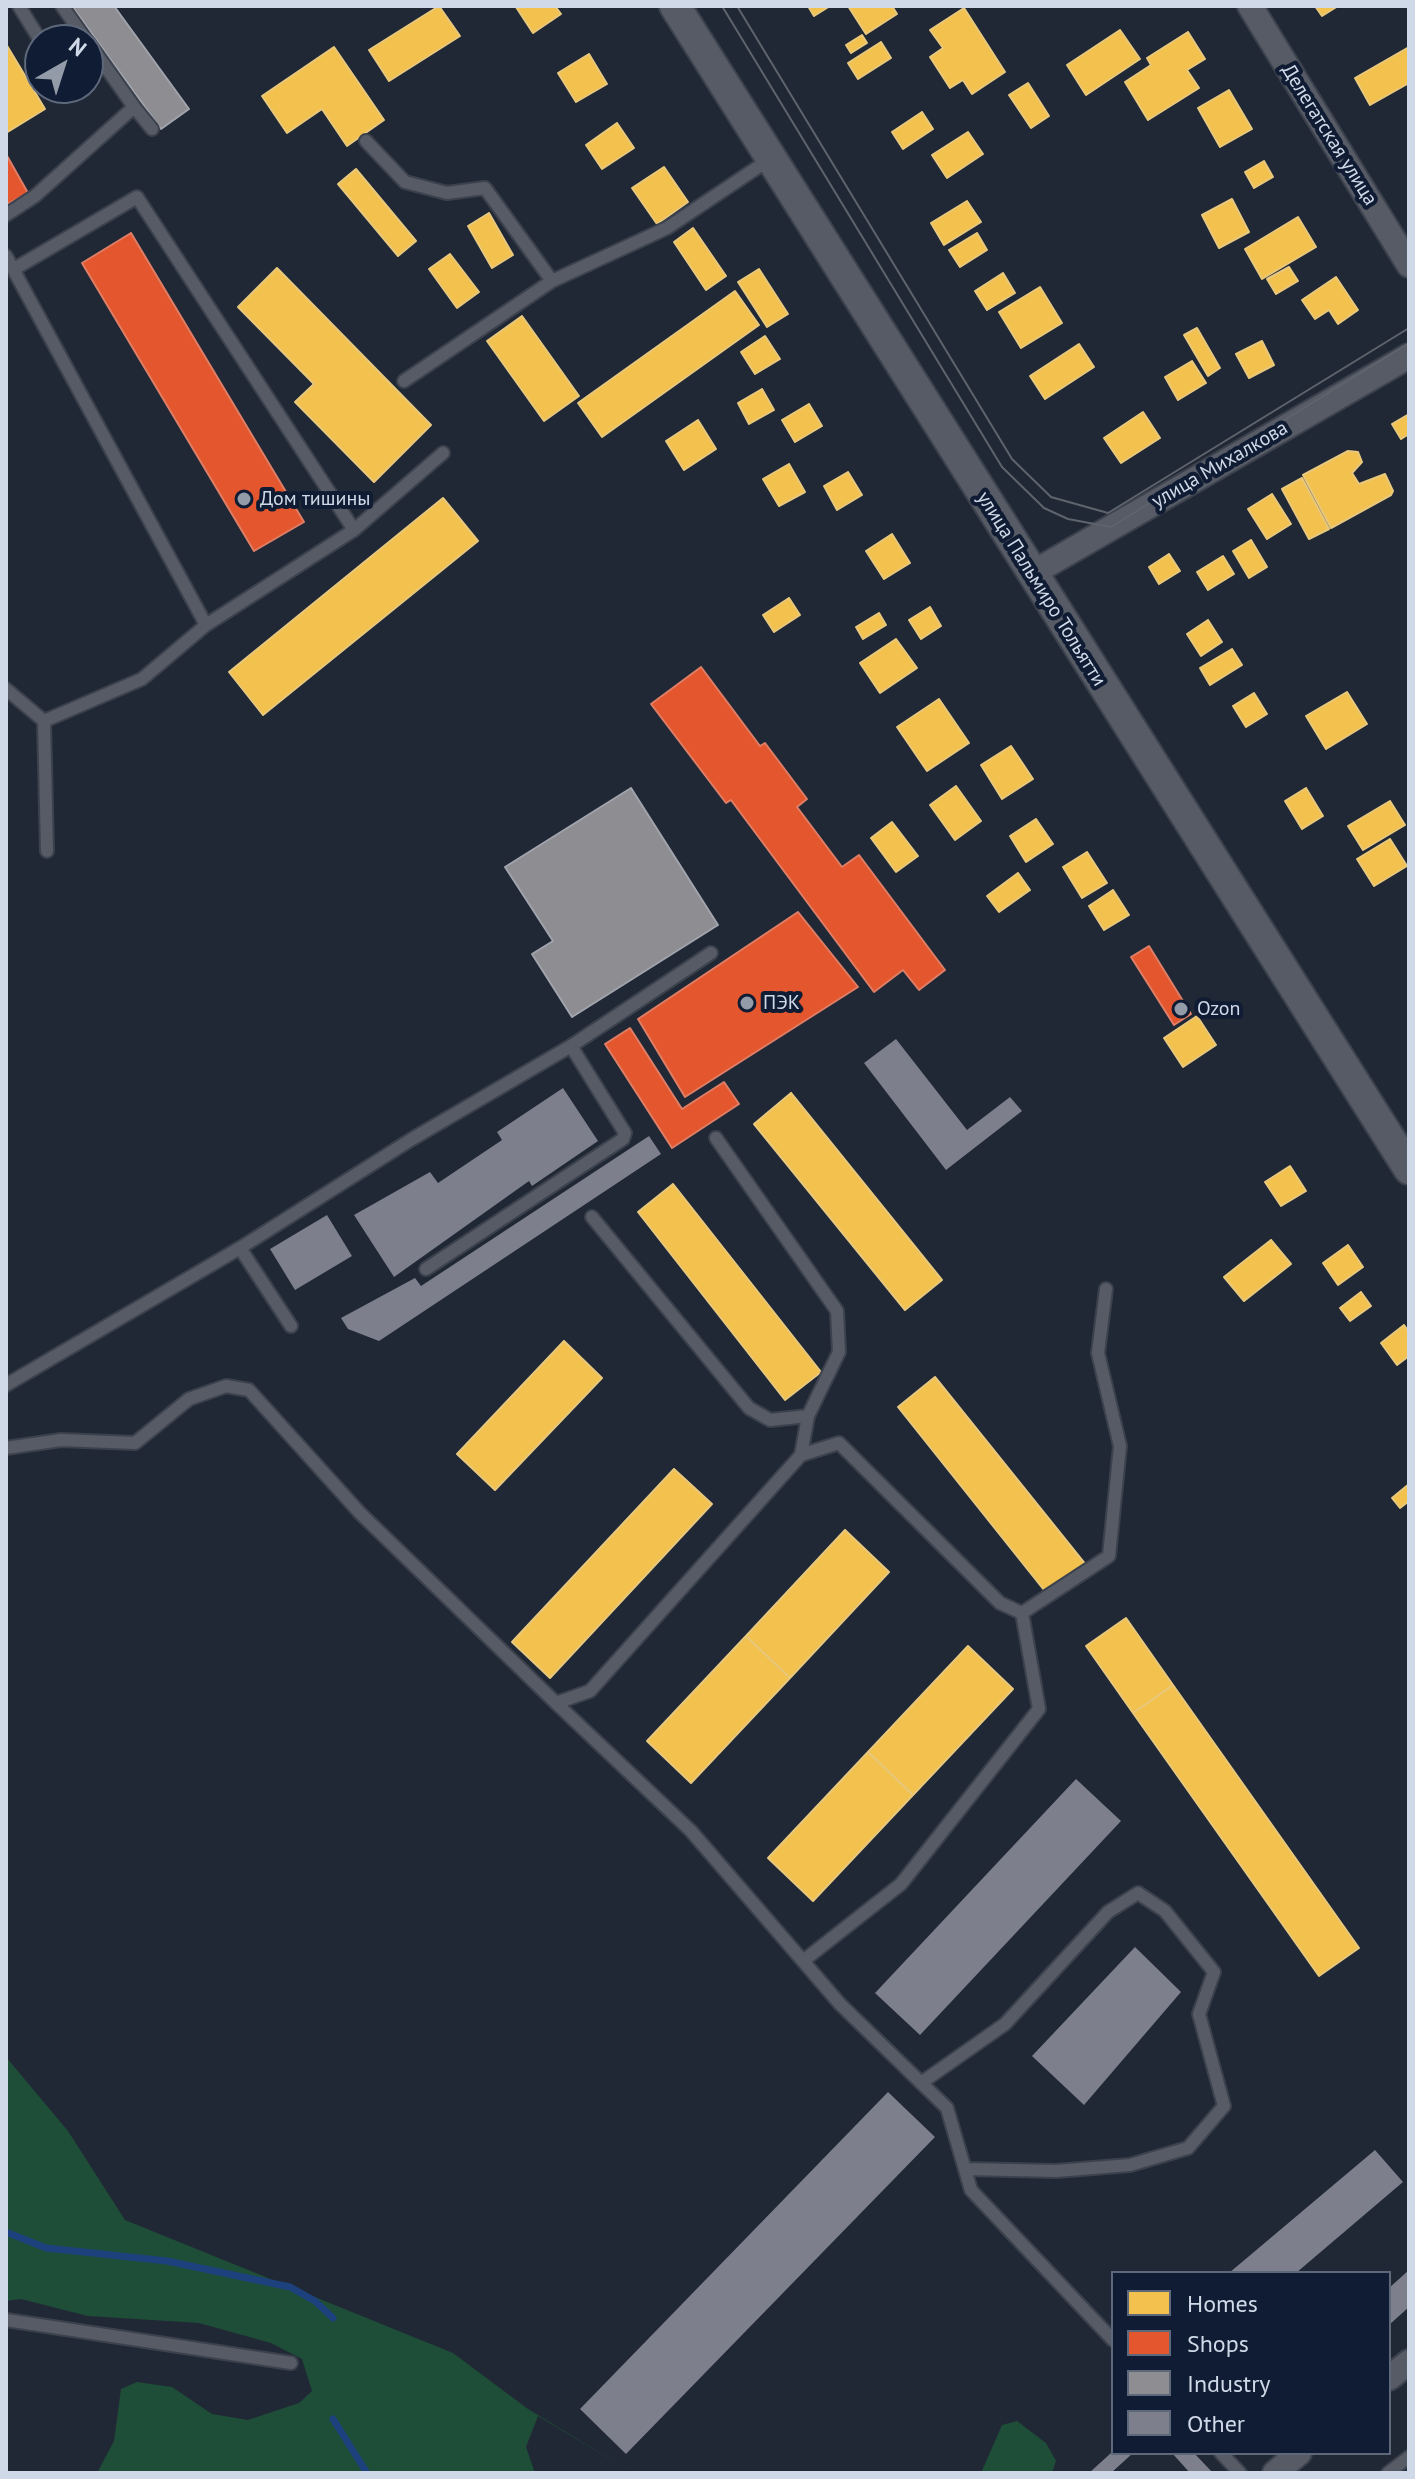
<!DOCTYPE html>
<meta charset="utf-8">
<style>
body{margin:0}
#map{position:relative;width:1415px;height:2479px;overflow:hidden;background:#212835;font-family:"PT Sans",sans-serif}
canvas{display:block}
.frame{position:absolute;inset:0;border:8px solid #d0d9e8;pointer-events:none}
.legend{position:absolute;left:1111px;top:2271px;width:280px;height:184px;box-sizing:border-box;background:#101c33;border:2px solid #5d687b;margin:0;padding:10px 14px;list-style:none;font-size:24px;color:#d0d9e8}
.legend li{display:flex;align-items:center;gap:16px;height:40px}
.legend b{width:40px;border:2px solid #5d687b}
.north{position:absolute;left:24px;top:24px;width:80px;height:80px;box-sizing:border-box;background:#101c33;border:2px solid #5d687b;border-radius:50%;rotate:39deg;font-size:22px;font-weight:700;line-height:32px;text-align:center;color:#d0d9e8}
.north::after{content:'';display:block;margin:auto;width:28px;height:36px;background:#939ba9;clip-path:polygon(50% 0,100% 100%,50% 72%,0 100%)}
</style>
<div id="map">
<canvas width="1415" height="2479"></canvas>
<div class="frame"></div>
<ul class="legend">
<li><b style="height:22px;background:#f2c14e"></b>Homes</li>
<li><b style="height:22px;background:#e4572e"></b>Shops</li>
<li><b style="height:22px;background:#8d8d92"></b>Industry</li>
<li><b style="height:22px;background:#7d7f8c"></b>Other</li>
</ul>
<div class="north">N</div>
</div>
<script>
const c = document.querySelector('canvas').getContext('2d');
c.lineJoin = 'round';
function fillPath(path, color) { c.fillStyle = color; c.fill(path, 'evenodd'); }
const toPath = rows => new Path2D(rows.map(r => 'M' + r).join(''));
function strokePath(path, color, width, dash) { c.strokeStyle = color; c.lineWidth = width; c.lineCap = dash ? 'butt' : 'round'; c.setLineDash(dash || []); c.stroke(path); }
function write(font, color, halo, rows, align = 'center') {
  c.font = font + ' "PT Sans",sans-serif'; c.lineWidth = 8; c.setLineDash([]); c.textBaseline = 'middle'; c.strokeStyle = halo; c.fillStyle = color; for (const [text, x, y, turn = 0] of rows) {
    c.save(); c.translate(x, y); c.rotate((+turn || 0) * Math.PI / 180); c.textAlign = isNaN(turn) ? turn : align; if (halo) c.strokeText(text, 0, 0); c.fillText(text, 0, 0); c.restore();
  }
}
const green = toPath([
 [6,2057,68,2131,125,2220,453,2353,528,2409,633,2473,538,2416,526,2447,535,2473,97,2473,114,2441,121,2389,137,2382,172,2387,212,2414,248,2420,299,2403,312,2391,302,2359,271,2343,199,2323,88,2316,21,2299,6,2301],
 [1017,2421,1046,2443,1056,2461,1052,2473,981,2473,1002,2425]
]);
const homes = toPath([
 [439,6,460,36,389,81,369,50,439,6],
 [555,6,561,14,533,33,516,7,555,6],
 [808,6,830,6,814,16,808,6],
 [848,6,892,6,897,14,866,34,848,6],
 [1315,6,1338,6,1322,16,1315,6],
 [964,8,1005,72,972,94,963,80,950,88,930,57,943,48,930,30,964,8],
 [1120,30,1140,59,1086,95,1067,65,1120,30],
 [1188,32,1205,59,1187,70,1199,88,1148,120,1125,82,1151,65,1147,58,1188,32],
 [862,35,867,43,851,53,846,45,862,35],
 [881,42,891,58,858,79,848,63,881,42],
 [6,44,45,109,6,133,6,44],
 [334,47,384,120,347,146,322,109,287,133,262,96,334,47],
 [1409,47,1409,83,1370,105,1355,78,1409,47],
 [589,54,607,84,576,102,558,73,589,54],
 [1028,83,1049,116,1031,128,1009,95,1028,83],
 [1229,90,1252,129,1220,147,1198,108,1229,90],
 [922,112,933,129,903,149,892,132,922,112],
 [617,123,634,148,602,169,586,145,617,123],
 [968,132,983,154,947,178,932,155,968,132],
 [1264,161,1273,177,1254,188,1245,172,1264,161],
 [664,167,688,202,657,224,632,188,664,167],
 [356,169,416,241,398,256,338,184,356,169],
 [1232,199,1249,232,1219,248,1202,215,1232,199],
 [967,201,981,222,944,245,931,223,967,201],
 [489,213,513,255,492,268,468,226,489,213],
 [1298,217,1316,247,1262,279,1245,249,1298,217],
 [693,228,726,276,706,290,674,242,693,228],
 [977,233,987,250,960,267,949,250,977,233],
 [450,254,479,292,457,308,429,269,450,254],
 [1289,267,1298,281,1276,294,1267,279,1289,267],
 [277,268,431,425,374,482,295,402,314,384,238,307,277,268],
 [759,269,788,314,767,327,738,282,759,269],
 [1003,273,1015,293,987,310,975,291,1003,273],
 [1336,277,1358,310,1338,324,1329,310,1315,319,1302,300,1336,277],
 [1040,287,1062,323,1021,348,999,312,1040,287],
 [735,291,759,325,602,437,578,403,735,291],
 [522,316,579,396,544,421,487,341,522,316],
 [1197,328,1220,368,1208,376,1184,335,1197,328],
 [765,336,780,359,755,374,741,352,765,336],
 [1262,341,1274,365,1249,378,1236,354,1262,341],
 [1079,344,1094,367,1045,399,1030,376,1079,344],
 [1192,361,1206,383,1178,400,1165,377,1192,361],
 [762,389,774,410,749,424,738,403,762,389],
 [809,404,822,426,795,442,782,420,809,404],
 [1143,412,1160,438,1121,463,1104,438,1143,412],
 [1409,414,1409,434,1401,439,1392,424,1409,414],
 [698,420,716,449,684,470,666,441,698,420],
 [1348,451,1358,452,1362,462,1352,473,1359,484,1385,474,1393,491,1391,495,1331,528,1303,475,1348,451],
 [789,464,805,492,779,506,763,479,789,464],
 [848,472,862,495,837,510,824,486,848,472],
 [1302,478,1329,529,1309,539,1282,489,1302,478],
 [1272,494,1291,524,1267,539,1248,509,1272,494],
 [443,498,478,541,263,715,229,672,443,498],
 [892,534,910,563,884,579,866,551,892,534],
 [1251,540,1267,567,1249,578,1233,551,1251,540],
 [1169,554,1180,571,1159,584,1149,567,1169,554],
 [1223,556,1234,574,1208,590,1197,572,1223,556],
 [789,598,800,615,774,632,763,615,789,598],
 [930,607,941,626,921,639,909,620,930,607],
 [879,613,886,625,863,639,856,627,879,613],
 [1208,620,1222,642,1201,656,1187,634,1208,620],
 [896,639,917,668,880,693,860,663,896,639],
 [1232,649,1242,665,1210,685,1200,668,1232,649],
 [1347,692,1367,724,1326,749,1306,716,1347,692],
 [1254,693,1267,714,1246,727,1233,706,1254,693],
 [939,699,969,743,927,771,897,727,939,699],
 [1011,746,1033,779,1002,799,981,765,1011,746],
 [956,786,981,821,955,840,930,805,956,786],
 [1306,788,1323,816,1302,829,1285,801,1306,788],
 [1390,801,1405,825,1363,850,1348,826,1390,801],
 [1036,819,1053,844,1026,862,1010,836,1036,819],
 [892,822,918,856,896,872,871,838,892,822],
 [1390,839,1407,866,1374,886,1357,859,1390,839],
 [1087,852,1107,883,1082,898,1063,867,1087,852],
 [1018,873,1030,890,999,912,987,896,1018,873],
 [1113,890,1129,915,1104,930,1089,906,1113,890],
 [1197,1016,1216,1045,1183,1067,1164,1038,1197,1016],
 [791,1093,942,1280,905,1310,754,1124,791,1093],
 [1290,1166,1306,1191,1281,1206,1265,1182,1290,1166],
 [673,1184,821,1372,785,1400,638,1212,673,1184],
 [1271,1240,1291,1264,1244,1301,1224,1277,1271,1240],
 [1348,1245,1363,1267,1338,1285,1323,1263,1348,1245],
 [1361,1292,1371,1306,1350,1321,1340,1308,1361,1292],
 [1404,1325,1409,1332,1409,1356,1397,1365,1381,1343,1404,1325],
 [564,1341,602,1378,495,1490,457,1454,564,1341],
 [935,1377,1086,1565,1048,1595,898,1407,935,1377],
 [674,1469,712,1504,550,1678,512,1642,674,1469],
 [1409,1484,1409,1501,1400,1508,1392,1498,1409,1484],
 [845,1530,889,1572,790,1678,746,1636,845,1530],
 [1126,1618,1173,1685,1133,1713,1086,1646,1126,1618],
 [746,1636,790,1678,691,1783,647,1741,746,1636],
 [968,1646,1013,1689,913,1795,868,1752,968,1646],
 [1173,1685,1359,1948,1319,1976,1133,1713,1173,1685],
 [868,1752,913,1795,813,1901,768,1858,868,1752]
]);
const shops = toPath([
 [6,154,28,193,6,205,6,154],
 [131,233,304,522,254,551,82,263,131,233],
 [701,667,760,746,765,743,807,799,797,807,842,867,859,855,945,970,919,990,903,970,874,992,731,800,726,803,651,704,701,667],
 [798,912,858,987,685,1097,638,1019,798,912],
 [1149,946,1191,1014,1174,1025,1131,957,1149,946],
 [630,1028,682,1109,724,1082,739,1104,672,1148,605,1044,630,1028]
]);
const industry = toPath([
 [72,6,114,6,189,109,161,129,72,6],
 [631,788,718,925,572,1017,532,954,553,941,505,867,631,788]
]);
const stream = toPath([
 [6,2232,46,2248,167,2261,290,2287,315,2301,333,2318],
 [333,2419,367,2473]
]);
const building = toPath([
 [896,1039,967,1130,1010,1097,1022,1111,946,1170,864,1063],
 [563,1088,598,1141,532,1186,529,1181,394,1277,354,1215,430,1172,438,1183,502,1140,497,1132],
 [649,1136,661,1154,379,1341,348,1329,341,1318,415,1278,421,1286],
 [327,1215,352,1256,295,1290,270,1249],
 [1076,1779,1121,1821,920,2035,875,1993],
 [1135,1947,1181,1992,1084,2105,1032,2056],
 [888,2092,935,2137,626,2454,580,2409],
 [1375,2150,1403,2182,1296,2273,1229,2273],
 [1409,2270,1409,2307,1389,2325,1389,2288],
 [1111,2453,1133,2453,1111,2473,1089,2473],
 [1172,2453,1194,2453,1213,2473,1190,2473]
]);
const service = toPath([
 [19,6,40,40],
 [62,6,86,40],
 [134,107,152,129],
 [366,141,405,182,447,193,485,188,552,281],
 [6,215,35,196,134,107,88,42],
 [6,256,206,625],
 [14,269,137,197,354,530],
 [404,381,552,281,667,228,770,159],
 [6,689,44,721],
 [44,721,142,679,206,625,354,530,443,453],
 [44,721,47,851],
 [716,1138,837,1311,839,1352,808,1416,801,1455],
 [592,1217,749,1408,770,1420,808,1416],
 [240,1248,291,1326],
 [426,1269,623,1139,625,1133,571,1046],
 [6,1385,240,1248,412,1139,571,1046,711,953],
 [6,1448,61,1440,135,1443,189,1399,226,1386,249,1390,360,1513,556,1703,590,1691,801,1455,839,1443,1000,1603,1022,1613,1109,1556,1120,1446,1098,1353,1106,1289],
 [556,1703,691,1831,840,2004,947,2108,971,2190,1113,2340],
 [803,1961,901,1884,1039,1709,1022,1613],
 [921,2083,1005,2024,1108,1912,1138,1893,1165,1911,1214,1972,1199,2014,1224,2106,1188,2148,1130,2165,1056,2171,965,2169],
 [6,2320,291,2363],
 [1221,2453,1240,2473],
 [1388,2473,1409,2457]
]);
const minor = toPath([
 [1250,6,1409,265],
 [1031,574,1409,356],
 [1389,2378,1409,2362],
 [1275,2473,1299,2453]
]);
const tertiary = toPath([
 [675,6,1409,1169]
]);
const tram = toPath([
 [722,6,1002,467,1044,508,1068,519,1111,527,1409,343],
 [737,6,1012,459,1051,497,1108,513,1409,328]
]);
const markers = [
 [244,499,8,"#939ba9"],
 [747,1003,8,"#939ba9"],
 [1181,1009,8,"#939ba9"]
];
const streetNames = [
 ["Делегатская улица",1329,135,58],
 ["улица Михалкова",1220,465,-30],
 ["улица Пальмиро Тольятти",1041,589,58]
];
const poiNames = [
 ["Дом тишины",260,499],
 ["ПЭК",763,1003],
 ["Ozon",1197,1009]
];
fillPath(green, '#1e4d38');
fillPath(homes, '#f2c14e');
strokePath(homes, '#e8c87c', 2);
fillPath(shops, '#e4572e');
strokePath(shops, '#de7e66', 2);
fillPath(industry, '#8d8d92');
strokePath(industry, '#a1a4ac', 2);
strokePath(stream, '#1c417c', 7);
fillPath(building, '#7d7f8c');
strokePath(service, '#3c424d', 16);
strokePath(minor, '#3c424d', 28);
strokePath(tertiary, '#3c424d', 34);
strokePath(service, '#565b65', 12);
strokePath(minor, '#565b65', 24);
strokePath(tertiary, '#565b65', 30);
strokePath(tram, '#5e646c', 2);
for (const [x, y, r, color] of markers) { const dot = new Path2D(); dot.arc(x, y, r, 0, 2 * Math.PI); c.fillStyle = color; c.fill(dot); strokePath(dot, '#101c33', 3); }
write('20px', '#d0d9e8', '#101c33', streetNames);
write('20px', '#d0d9e8', '#101c33', poiNames, 'left');
</script>
